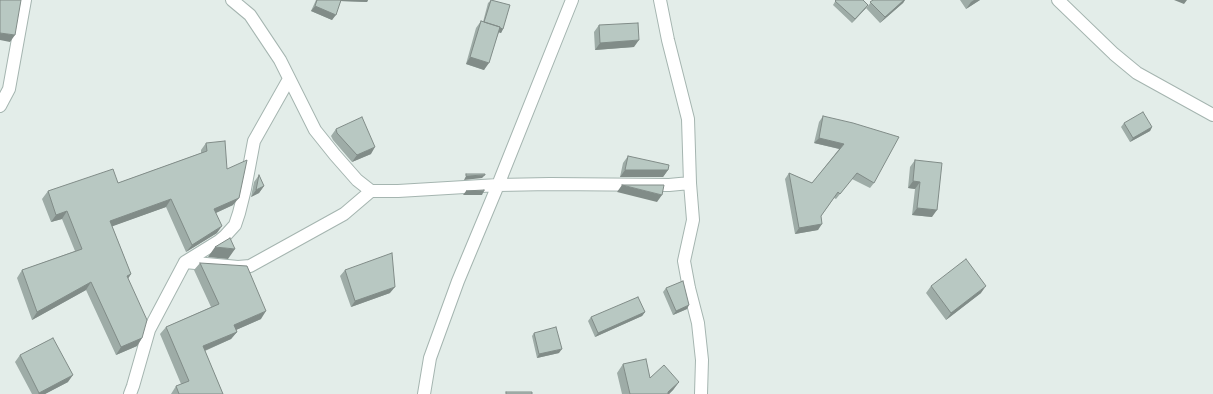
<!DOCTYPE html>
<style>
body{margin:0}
canvas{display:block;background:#e3ede9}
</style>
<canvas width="1213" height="394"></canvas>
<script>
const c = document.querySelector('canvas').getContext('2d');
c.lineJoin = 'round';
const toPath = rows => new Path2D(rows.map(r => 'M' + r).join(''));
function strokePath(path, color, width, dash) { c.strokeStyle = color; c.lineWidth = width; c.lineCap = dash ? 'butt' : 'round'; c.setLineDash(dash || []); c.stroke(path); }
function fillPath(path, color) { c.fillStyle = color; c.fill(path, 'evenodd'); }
const minor = toPath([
 [232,0,250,15,280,60,315,130,335,155,357,180,371,191,398,191,498,185,550,184,669,185,690,183],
 [660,0,668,40,688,119,690,183,693,220,684,261,689,288,698,323,702,360,701,394],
 [1058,0,1114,54,1137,73,1213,115],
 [0,106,9,89,25,0],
 [185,262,238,267,250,266,344,214,371,191],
 [130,394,133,386,149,330,185,262,219,241,225,236,235,225,239,213,245,189,254,141,289,79],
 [424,394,430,358,458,281,498,185,572,0]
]);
const wall = toPath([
 [316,0,368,0,367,2,341,1,332,20,311,11],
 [491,0,503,29,501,33,499,32,484,70,466,64,476,28,481,21,483,22,488,3],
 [836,0,866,8,852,23,833,5],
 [873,0,905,0,903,3,880,23,866,8],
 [960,0,980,0,966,9],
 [599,25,634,47,595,50,594,32],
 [823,116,874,183,870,188,852,179,836,199,834,198,821,216,818,230,795,234,785,179,789,173,812,183,839,149,814,143,819,122],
 [1124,123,1152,127,1150,131,1130,142,1121,127],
 [336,129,371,154,352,162,333,140,331,136],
 [206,143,227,169,233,205,216,213,217,233,186,252,166,207,112,226,131,274,128,279,142,338,137,346,116,355,86,290,32,320,17,278,22,270,75,251,62,219,51,222,42,199,48,191,118,183,201,153,201,150],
 [628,156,668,170,663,177,620,177,623,163],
 [915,160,932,217,912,215,915,189,908,188,910,167],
 [259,175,264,186,259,193,251,197,254,182],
 [200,263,261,319,236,330,237,332,231,339,205,351,223,394,171,394,176,386,181,384,160,334,166,327,211,307,194,270],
 [345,270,390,293,351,307,340,276],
 [931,286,981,293,946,320,926,293],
 [666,288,687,309,673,315,663,292],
 [645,312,642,316,595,337,588,321,591,317],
 [534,333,559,353,537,358,532,336],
 [20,355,68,382,45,394,32,394,15,362],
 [623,364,650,378,679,382,673,390,669,394,622,394,617,373]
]);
const shadedWall = toPath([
 [340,0,368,0,367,2,339,1],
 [903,0,905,0,903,3,880,23,885,17],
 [974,0,980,0,966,9,971,2],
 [1174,0,1187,0,1184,4],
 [868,5,866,8,852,23,855,19],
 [315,6,336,15,332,20,311,11],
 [484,23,503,29,501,33,481,27],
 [0,33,15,35,10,42,0,40],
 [639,40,634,47,595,50,600,43],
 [470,57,489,63,484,70,466,64],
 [1152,127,1150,131,1130,142,1133,138],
 [819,138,844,144,840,149,814,143],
 [375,147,371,154,352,162,357,155],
 [625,170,668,170,663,177,620,177],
 [485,175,482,178,464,180,466,176],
 [913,181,920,182,915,189,908,188],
 [622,185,662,195,657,202,617,192],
 [264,186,259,193,251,197,256,190],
 [466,191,484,191,482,195,463,195],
 [239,198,233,205,209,216,214,209],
 [171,199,166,207,105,229,110,221],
 [917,208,937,210,932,217,912,215],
 [67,211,62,219,51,222,56,215],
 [822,224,818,230,795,234,799,228],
 [222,226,217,233,186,252,192,245],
 [215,247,235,249,228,259,208,257],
 [131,274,126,281,127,276],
 [91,282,86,290,32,320,37,312],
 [986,286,981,293,946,320,951,313],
 [395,287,390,293,351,307,355,301],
 [689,305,687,309,673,315,676,311],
 [266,311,261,319,229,333,234,325],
 [645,312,642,316,595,337,598,333],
 [237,332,231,339,197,354,203,346],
 [142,338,137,346,116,355,121,347],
 [562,349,559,353,537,358,539,354],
 [73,375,68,382,45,394,38,394,39,393],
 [679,382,673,390,669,394,666,394]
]);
const building = toPath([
 [0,0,21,0,15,35,0,33,0,0],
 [317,0,341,0,336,15,315,6,317,0],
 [491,0,510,5,503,29,500,28,500,27,484,22,491,0],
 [836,0,863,0,868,5,855,19,835,1,836,0],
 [873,0,904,0,885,17,870,2,873,0],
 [481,21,500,27,489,63,470,57,481,21],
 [638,23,639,40,600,43,599,25,638,23],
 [1143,112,1152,127,1133,138,1124,123,1143,112],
 [823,116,853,123,899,137,874,183,857,173,840,194,838,192,821,216,822,224,799,228,789,173,812,183,844,144,819,138,823,116],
 [362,117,375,147,357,155,337,133,336,129,362,117],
 [225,141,227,169,247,160,239,198,214,209,222,226,192,245,171,199,110,221,131,274,127,276,147,320,142,338,121,347,91,282,37,312,22,270,82,249,67,211,56,215,48,191,113,169,118,183,207,151,206,143,225,141],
 [628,156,669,165,668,170,625,170,628,156],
 [915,160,942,163,937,210,917,208,920,182,913,181,915,160],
 [466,174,485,174,485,175,466,176,466,174],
 [259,175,264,186,256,190,259,175],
 [622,185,664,185,662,195,622,185],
 [484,190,484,191,466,191,484,190],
 [230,238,235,249,215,247,230,238],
 [392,253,395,287,355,301,345,270,392,253],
 [966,259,986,286,951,313,931,286,966,259],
 [200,263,247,266,266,311,234,325,237,332,203,346,223,394,179,394,176,386,189,381,166,327,219,304,200,263],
 [683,281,689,305,676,311,666,288,683,281],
 [638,297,645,312,598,333,591,317,638,297],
 [556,327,562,349,539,354,534,333,556,327],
 [53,338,73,375,39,393,20,355,53,338],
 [646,359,650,378,664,365,679,382,668,392,668,394,630,394,623,364,646,359],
 [506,392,532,392,532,394,506,394,506,392]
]);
strokePath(minor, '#a5b5b0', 14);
strokePath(minor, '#fff', 12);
fillPath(wall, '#9eaca7');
fillPath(shadedWall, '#818c88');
fillPath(building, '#b8c8c2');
strokePath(building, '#818c88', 1);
</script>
